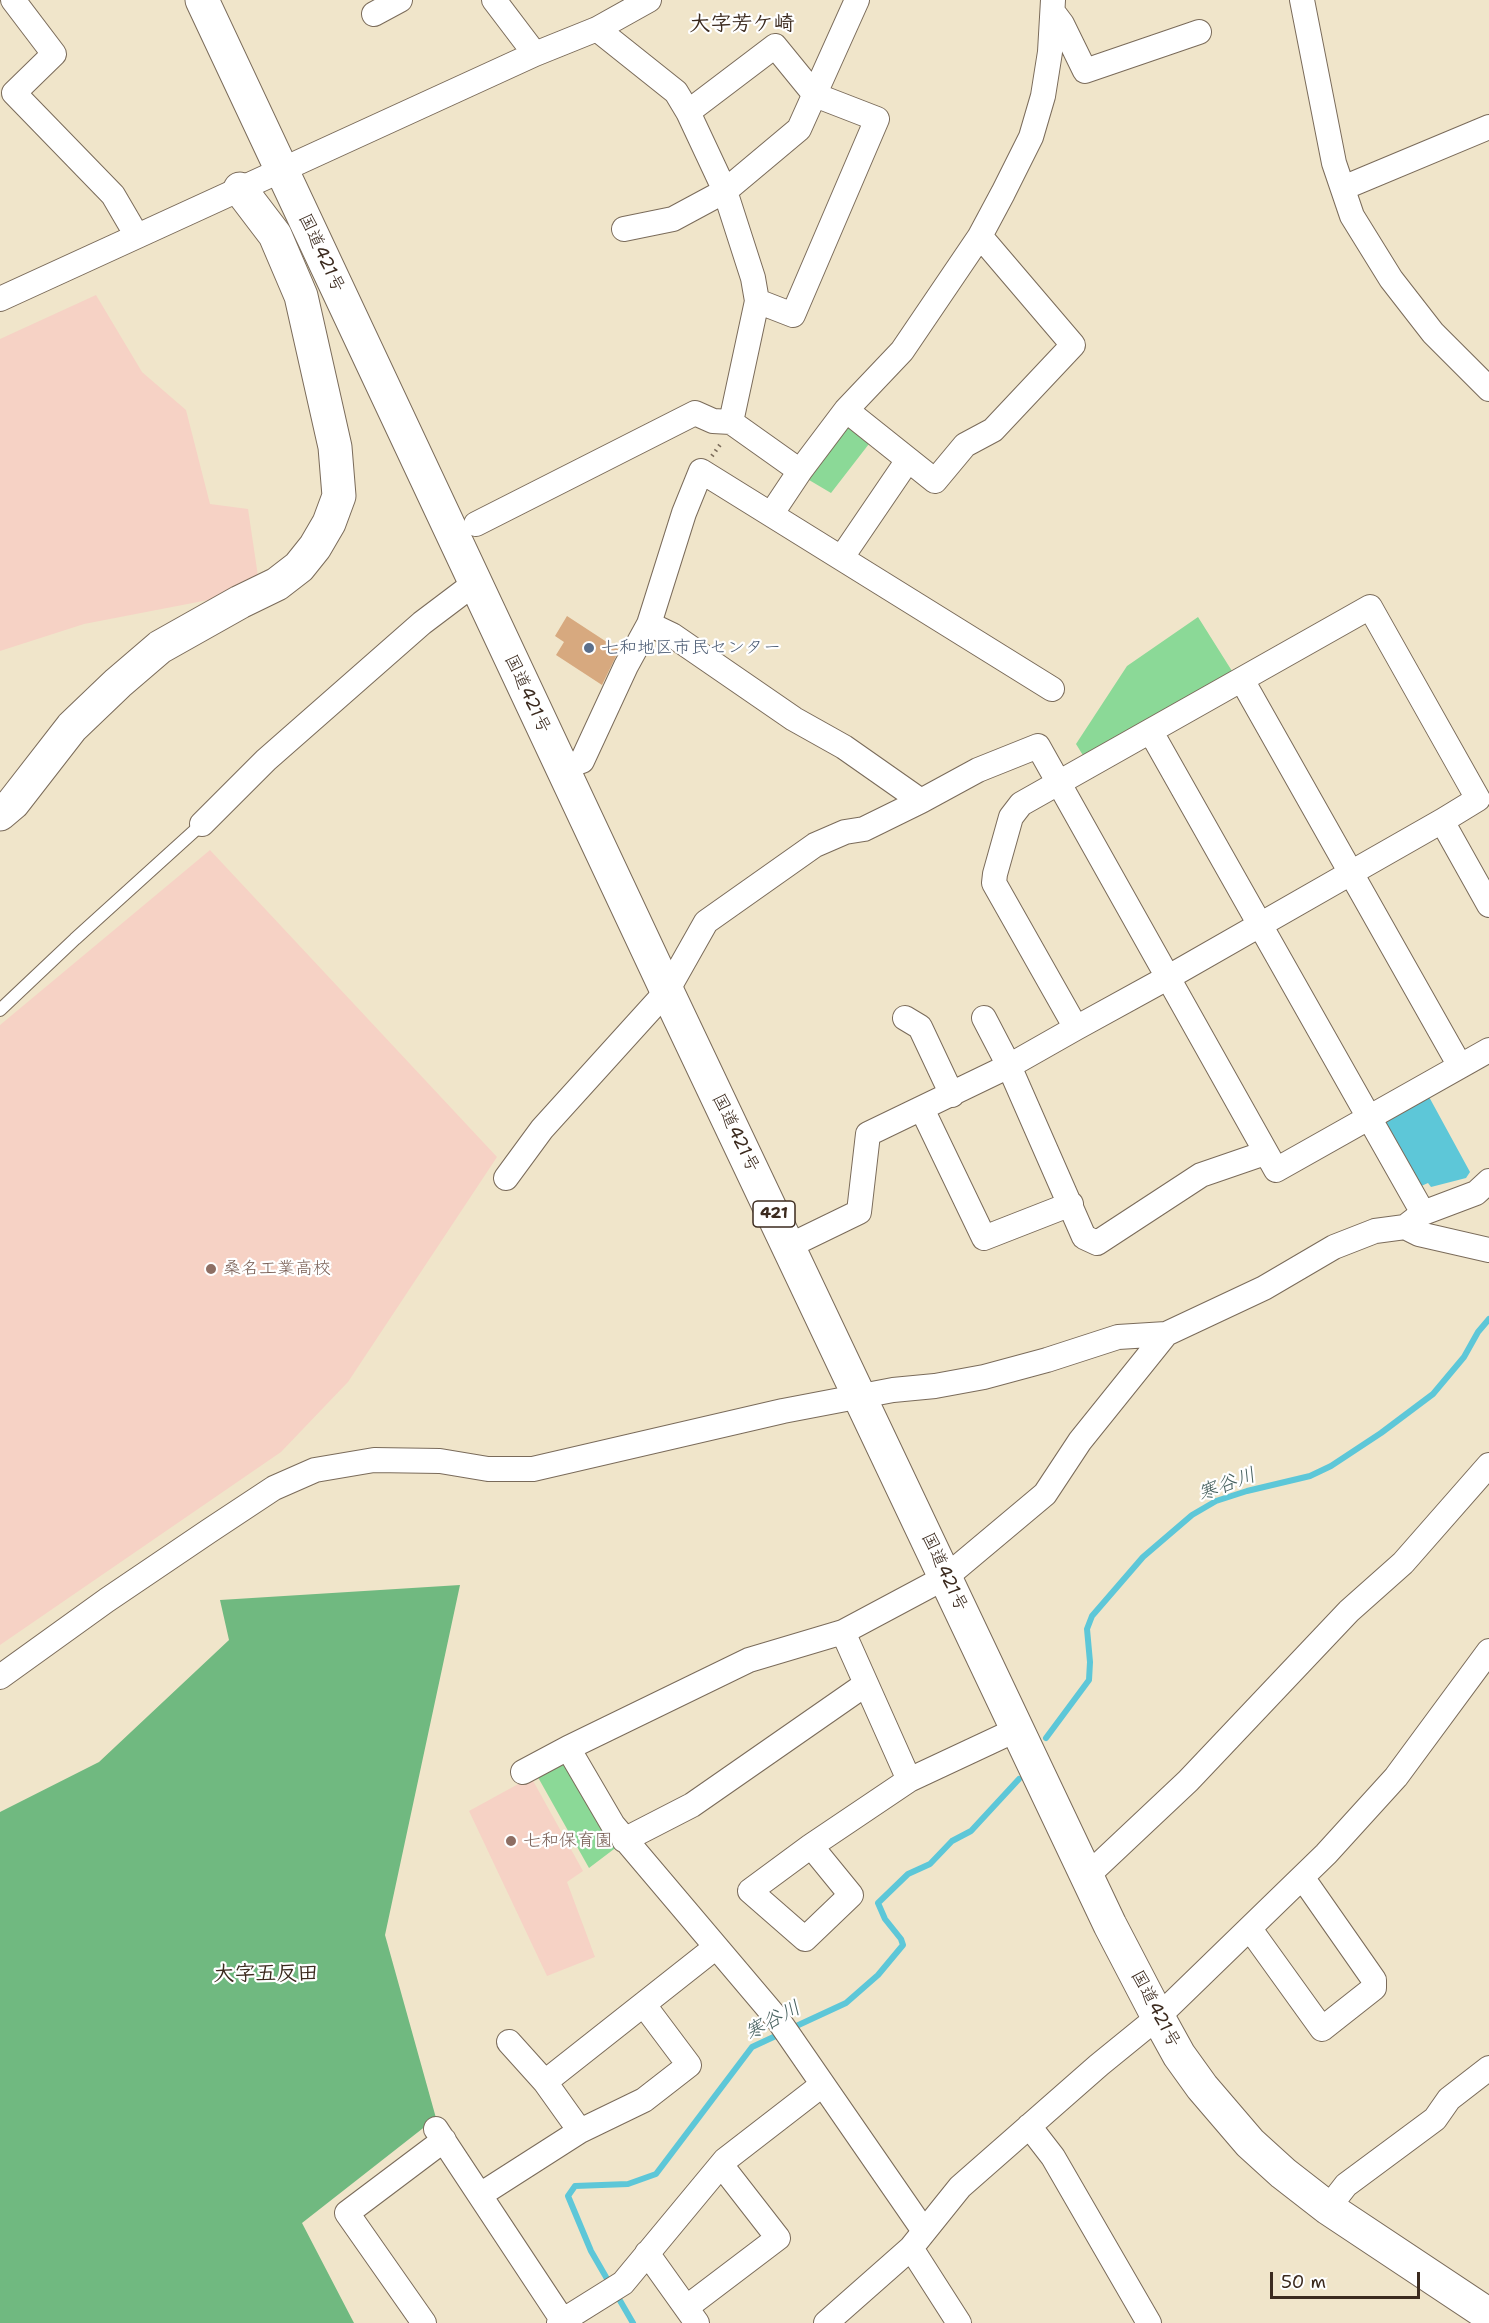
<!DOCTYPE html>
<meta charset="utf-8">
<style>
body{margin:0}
#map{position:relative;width:1489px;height:2323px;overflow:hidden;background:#f0e5ca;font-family:"Shantell Sans",sans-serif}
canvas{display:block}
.scale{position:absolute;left:1270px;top:2272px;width:150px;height:27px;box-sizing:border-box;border:3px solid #3b2a1e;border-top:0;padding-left:8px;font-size:18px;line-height:21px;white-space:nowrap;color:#3b2a1e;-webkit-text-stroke:4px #fff;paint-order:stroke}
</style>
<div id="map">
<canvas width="1489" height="2323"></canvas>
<div class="scale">50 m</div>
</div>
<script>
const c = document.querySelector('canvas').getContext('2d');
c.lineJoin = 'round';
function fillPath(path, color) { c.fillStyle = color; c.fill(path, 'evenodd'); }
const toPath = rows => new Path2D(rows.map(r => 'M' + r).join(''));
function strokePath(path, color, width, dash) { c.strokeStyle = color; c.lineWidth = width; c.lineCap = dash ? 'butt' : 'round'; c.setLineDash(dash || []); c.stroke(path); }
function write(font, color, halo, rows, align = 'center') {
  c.font = font + ' "Shantell Sans","Klee One",sans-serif'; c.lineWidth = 4.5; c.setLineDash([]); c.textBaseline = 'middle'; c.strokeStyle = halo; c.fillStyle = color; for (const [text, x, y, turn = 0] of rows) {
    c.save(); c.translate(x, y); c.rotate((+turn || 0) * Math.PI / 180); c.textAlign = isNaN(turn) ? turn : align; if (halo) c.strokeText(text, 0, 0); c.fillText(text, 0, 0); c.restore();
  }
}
const built = toPath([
 [96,295,142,372,186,410,210,504,248,509,260,590,84,624,0,651,0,339],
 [210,850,497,1157,348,1382,281,1452,0,1645,0,1025],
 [531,1777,583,1871,567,1882,595,1957,547,1976,469,1811]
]);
const green = toPath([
 [844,424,872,440,831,493,804,477],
 [1198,617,1232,671,1084,757,1076,744,1127,666],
 [566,1754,622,1843,589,1868,535,1772]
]);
const forest = toPath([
 [460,1585,385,1935,436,2118,302,2223,354,2323,0,2323,0,1812,99,1762,229,1640,220,1600]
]);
const water = toPath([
 [1428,1095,1470,1172,1466,1178,1431,1187,1428,1183,1419,1187,1383,1126,1386,1118]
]);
const stream = toPath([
 [1046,1738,1089,1680,1090,1662,1087,1629,1092,1616,1143,1557,1192,1515,1216,1501,1247,1491,1310,1476,1331,1466,1381,1433,1433,1394,1464,1357,1478,1332,1489,1319],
 [792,2028,846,2003,878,1975,903,1945,901,1939,885,1919,878,1903,908,1874,930,1864,952,1841,971,1831,1019,1779],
 [610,2284,591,2251,568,2196,575,2186,628,2184,656,2174,752,2047,780,2034],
 [615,2292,633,2323]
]);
const building = toPath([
 [567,616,619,650,602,685,556,655,564,642,555,636]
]);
const path = toPath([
 [712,456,722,442]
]);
const lane = toPath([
 [0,1010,75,939,202,824]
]);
const street = toPath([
 [13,0,54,54,14,93,113,195,137,236],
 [494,0,535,54],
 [1302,0,1334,163,1352,216,1391,279,1433,333,1489,389],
 [1053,12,1062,24,1085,71,1199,32],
 [374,14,400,0],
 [597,29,676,92,688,112,725,191,753,278,757,301,731,422],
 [688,112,775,46,815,95,877,119,793,315,757,301],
 [1343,188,1489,127],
 [624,229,673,219,725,191,799,129,857,0],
 [0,299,535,54,597,29,649,0],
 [846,410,935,481,965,445,993,430,1073,345,980,236],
 [772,513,800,471],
 [476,524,695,413,713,421,731,422,800,471,846,410,902,351,980,236,1003,193,1031,137,1043,96,1050,52,1053,0],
 [842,557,908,460],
 [649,624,684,513,701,471,1052,689],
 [1242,680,1460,1066],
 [1151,732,1423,1213],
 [921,801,978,770,1038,746,1276,1170,1489,1050],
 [1442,821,1489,905],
 [202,824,266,760,422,623,475,583],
 [905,1018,920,1027,952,1095],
 [984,1018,1009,1066,1084,1237,1097,1243,1201,1175,1265,1153],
 [922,1109,984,1238,1071,1204],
 [506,1178,542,1129,667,991,706,922,815,845,845,832,864,829,921,801,844,747,794,719,672,635,649,624,626,666,582,761,562,768],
 [1405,1227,1419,1234,1489,1250],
 [789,1246,859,1212,868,1134,1009,1066,1076,1028,1167,978,1349,874,1442,821,1478,799,1370,607,1021,804,1011,817,995,874,994,883,1076,1028],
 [843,1632,909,1780],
 [0,1677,107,1600,209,1531,274,1488,315,1470,374,1460,440,1461,488,1469,533,1469,783,1411,893,1390,935,1386,984,1377,1047,1360,1118,1337,1166,1334,1264,1288,1334,1247,1375,1231,1405,1227,1423,1213,1476,1193,1489,1181],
 [568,1748,613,1825,779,2021,924,2231],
 [523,1772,568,1748,749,1660,843,1632,946,1577,1045,1494,1080,1441,1166,1334],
 [624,1840,692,1805,866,1684],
 [811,1846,851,1895,805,1939,750,1891,811,1846,909,1780,1018,1729],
 [1087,1876,1188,1781,1349,1611,1403,1563,1489,1465],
 [1250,1929,1322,2029,1374,1988,1374,1980,1309,1887,1300,1880],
 [509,2042,545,2082,580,2131],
 [545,2082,716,1947],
 [1029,2126,1053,2157,1149,2323],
 [436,2129,563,2321],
 [480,2195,580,2131,644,2100,689,2065,644,2005],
 [1328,2208,1346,2185,1435,2119,1449,2099,1489,2068],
 [911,2248,959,2323],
 [647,2253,697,2323],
 [687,2307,778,2238,722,2166],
 [424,2323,347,2213,444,2140],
 [559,2323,623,2283,725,2160,822,2085],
 [826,2323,911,2248,960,2187,1099,2065,1158,2017,1326,1854,1396,1777,1489,1651]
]);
const secondary = toPath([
 [0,814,13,803,72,727,118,683,160,647,240,602,277,584,299,567,315,547,329,523,339,496,335,447,301,296,275,235,240,189]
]);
const highway = toPath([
 [202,0,667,991,1110,1925,1158,2017,1179,2055,1202,2087,1250,2143,1283,2173,1328,2208,1489,2315]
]);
const markers = [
 [589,648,6,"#5c6f8a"],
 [211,1269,6,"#8d6e63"],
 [511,1841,6,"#8d6e63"]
];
const shields = [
 [774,1214,42]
];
const shieldNames = [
 ["421",774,1214]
];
const streetNames = [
 ["国道421号",321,253,65],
 ["国道421号",527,694,65],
 ["国道421号",735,1133,64],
 ["国道421号",944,1572,65],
 ["国道421号",1155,2009,62]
];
const serviceNames = [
 ["七和地区市民センター",601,648]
];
const educationNames = [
 ["桑名工業高校",223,1269],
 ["七和保育園",523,1841]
];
const waterNames = [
 ["寒谷川",1227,1485,-20],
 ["寒谷川",773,2021,-28]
];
const quarterNames = [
 ["大字芳ケ崎",742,25],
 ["大字五反田",266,1975]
];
fillPath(built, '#f6d2c5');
fillPath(green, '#8bd997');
fillPath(forest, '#70b980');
fillPath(water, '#5dc7d8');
strokePath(stream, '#5dc7d8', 6);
fillPath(building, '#d7a97f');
strokePath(lane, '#7a6b5a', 14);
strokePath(street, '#7a6b5a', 26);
strokePath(secondary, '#7a6b5a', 35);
strokePath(highway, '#7a6b5a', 35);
strokePath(path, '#7a6b5a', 4, [1.5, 4.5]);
strokePath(lane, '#fff', 12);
strokePath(street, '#fff', 24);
strokePath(secondary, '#fff', 33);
strokePath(highway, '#fff', 33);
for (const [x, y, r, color] of markers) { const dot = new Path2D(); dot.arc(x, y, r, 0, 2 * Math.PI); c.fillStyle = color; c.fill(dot); strokePath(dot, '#fff', 2); }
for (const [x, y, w] of shields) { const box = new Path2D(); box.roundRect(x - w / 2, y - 13, w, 26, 4.5); c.fillStyle = '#fff'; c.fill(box); strokePath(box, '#3b2a1e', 1.5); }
write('bold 16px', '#3b2a1e', null, shieldNames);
write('18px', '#3b2a1e', '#fff', streetNames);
write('18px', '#4e5e75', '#fff', serviceNames, 'left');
write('18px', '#785e54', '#fff', educationNames, 'left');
write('italic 20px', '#47615f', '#fff', waterNames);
write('bold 21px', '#3b2a1e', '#fff', quarterNames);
</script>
